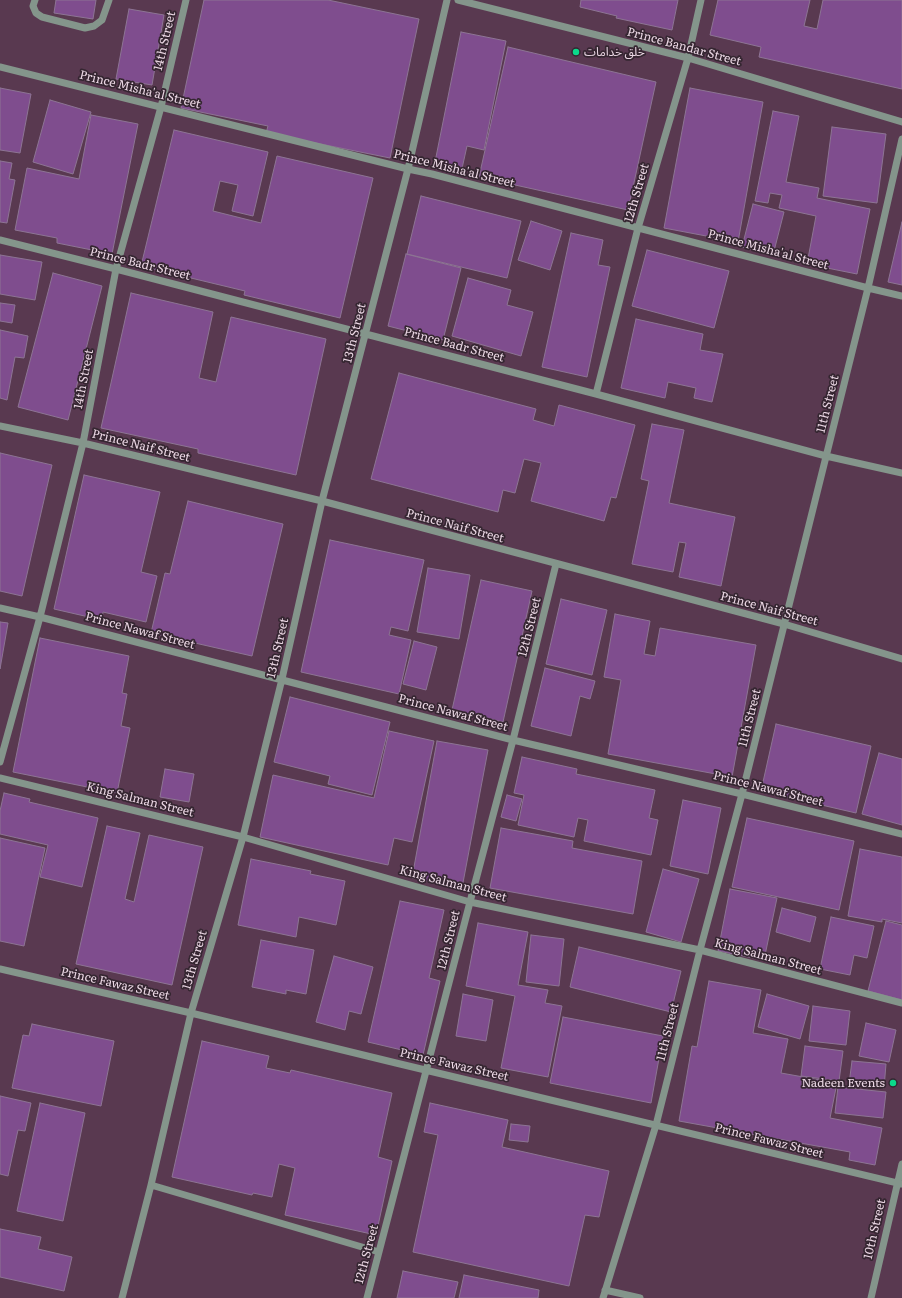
<!DOCTYPE html>
<meta charset="utf-8">
<style>
body{margin:0}
canvas{display:block;background:#593950}
</style>
<canvas width="902" height="1298"></canvas>
<script>
const c = document.querySelector('canvas').getContext('2d');
c.lineJoin = 'round';
function fillPath(path, color) { c.fillStyle = color; c.fill(path, 'evenodd'); }
const toPath = rows => new Path2D(rows.map(r => 'M' + r).join(''));
function strokePath(path, color, width, dash) { c.strokeStyle = color; c.lineWidth = width; c.lineCap = dash ? 'butt' : 'round'; c.setLineDash(dash || []); c.stroke(path); }
function write(font, color, halo, rows, align = 'center') {
  c.font = font + ' Literata,"Noto Sans Arabic",serif'; c.lineWidth = 3.5; c.setLineDash([]); c.textBaseline = 'middle'; c.strokeStyle = halo; c.fillStyle = color; for (const [text, x, y, turn = 0] of rows) {
    c.save(); c.translate(x, y); c.rotate((+turn || 0) * Math.PI / 180); c.textAlign = isNaN(turn) ? turn : align; if (halo) c.strokeText(text, 0, 0); c.fillText(text, 0, 0); c.restore();
  }
}
const building = toPath([
 [56,0,96,0,93,19,54,13,56,0],
 [204,0,328,0,419,19,390,158,266,133,268,126,181,108,204,0],
 [581,0,678,0,672,30,616,18,617,16,580,7,581,0],
 [718,0,810,0,804,26,817,29,823,0,902,0,902,89,759,57,761,47,710,35,718,0],
 [129,9,164,15,152,85,116,79,129,9],
 [461,32,506,41,484,150,467,146,461,173,434,167,461,32],
 [508,47,656,82,628,210,479,177,508,47],
 [0,88,31,94,20,153,0,150,0,88],
 [690,88,763,102,738,242,664,228,690,88],
 [50,100,91,112,73,174,33,162,50,100],
 [773,111,799,116,786,182,819,188,817,198,870,209,857,274,807,264,816,216,779,208,782,195,770,193,768,203,755,201,773,111],
 [91,115,138,124,112,254,57,243,57,238,15,230,27,168,79,179,91,115],
 [832,127,886,134,877,203,823,196,832,127],
 [174,130,268,152,253,216,232,211,238,185,220,181,213,211,261,223,277,156,373,178,340,318,244,295,245,291,141,266,174,130],
 [0,161,12,163,9,179,15,180,7,223,0,222,0,161],
 [421,196,521,221,507,278,407,254,421,196],
 [753,204,784,212,773,255,742,247,753,204],
 [531,221,562,231,550,270,518,260,531,221],
 [902,222,902,285,888,282,902,222],
 [571,233,603,240,598,265,610,267,587,377,542,367,571,233],
 [647,250,729,271,714,328,632,306,647,250],
 [406,254,461,268,443,340,388,326,406,254],
 [0,255,42,262,35,300,0,294,0,255],
 [53,273,102,286,68,420,18,407,53,273],
 [468,278,511,290,507,305,533,312,521,356,452,336,468,278],
 [131,293,213,312,199,378,216,382,231,317,326,339,296,475,198,453,198,449,101,428,131,293],
 [0,303,15,305,12,323,0,321,0,303],
 [636,319,703,334,700,350,723,354,712,402,694,398,696,388,668,382,665,398,621,388,636,319],
 [0,330,28,336,24,358,15,357,7,400,0,398,0,330],
 [399,373,536,409,533,420,554,426,559,405,635,425,616,498,611,497,604,521,531,501,541,463,524,459,515,493,503,490,498,512,371,479,399,373],
 [652,424,684,430,669,503,735,517,721,586,679,577,686,543,679,542,673,572,632,564,649,481,641,479,652,424],
 [0,453,52,465,22,596,0,591,0,453],
 [84,475,160,492,141,572,157,576,146,622,103,612,102,620,54,609,84,475],
 [188,501,283,524,252,656,151,633,165,573,170,574,188,501],
 [330,540,424,560,408,631,391,627,389,635,411,640,399,694,301,672,330,540],
 [428,568,470,575,459,639,417,632,428,568],
 [481,580,532,591,503,722,452,710,481,580],
 [561,599,607,610,592,675,546,664,561,599],
 [615,614,650,621,644,654,655,656,660,628,756,645,732,777,608,754,621,680,604,677,615,614],
 [0,622,8,623,0,669,0,622],
 [40,638,129,656,122,693,127,694,121,726,130,728,117,793,13,772,40,638],
 [414,641,437,647,426,690,403,684,414,641],
 [545,668,595,681,590,699,580,696,571,736,531,726,545,668],
 [290,697,390,722,372,795,328,784,330,776,274,762,290,697],
 [776,724,871,746,856,813,761,791,776,724],
 [389,731,434,741,412,842,394,838,388,865,260,837,273,775,374,798,389,731],
 [437,741,488,750,462,888,412,878,437,741],
 [879,753,902,759,902,825,862,814,879,753],
 [522,757,577,769,576,774,655,790,649,818,658,820,651,855,584,841,588,820,578,818,574,837,518,825,524,795,514,793,522,757],
 [165,769,194,774,189,802,160,797,165,769],
 [4,793,30,799,29,802,98,818,82,887,40,877,48,845,0,834,0,811,4,793],
 [507,795,522,799,516,821,501,817,507,795],
 [683,800,721,808,708,874,670,866,683,800],
 [747,818,854,841,839,910,732,887,747,818],
 [107,826,140,833,125,899,134,902,149,835,203,847,172,985,76,964,107,826],
 [501,828,573,841,572,848,642,861,633,914,490,888,501,828],
 [0,838,45,848,24,946,0,941,0,838],
 [860,849,902,857,902,923,882,919,882,922,848,916,860,849],
 [251,859,311,871,310,874,345,881,336,925,299,917,296,937,238,925,251,859],
 [663,869,699,879,681,942,646,932,663,869],
 [730,889,777,898,764,960,718,951,730,889],
 [400,901,444,910,429,978,440,981,423,1055,368,1042,400,901],
 [782,908,816,917,810,942,776,932,782,908],
 [831,917,874,926,867,958,854,955,850,975,820,969,831,917],
 [886,921,902,925,902,1000,868,991,886,921],
 [478,923,528,932,518,985,548,990,545,1003,562,1006,548,1077,501,1068,515,996,466,986,478,923],
 [531,935,564,939,559,986,526,982,531,935],
 [261,940,314,950,306,994,286,990,286,994,252,987,261,940],
 [579,947,681,971,671,1012,570,987,579,947],
 [334,956,373,967,361,1014,349,1011,345,1030,316,1022,334,956],
 [709,981,761,990,753,1033,788,1039,781,1073,837,1083,830,1118,882,1128,875,1165,849,1160,850,1152,679,1121,692,1046,697,1047,709,981],
 [463,994,493,1000,486,1041,456,1036,463,994],
 [767,994,809,1006,800,1039,758,1027,767,994],
 [813,1006,850,1011,846,1045,809,1041,813,1006],
 [563,1017,663,1036,651,1103,550,1083,563,1017],
 [866,1023,896,1030,889,1062,859,1056,866,1023],
 [32,1024,114,1041,101,1106,12,1088,23,1035,29,1036,32,1024],
 [202,1041,269,1056,266,1068,290,1073,291,1070,392,1093,378,1157,392,1161,376,1235,285,1215,295,1168,279,1164,272,1197,253,1193,252,1195,172,1177,202,1041],
 [805,1046,843,1051,839,1081,801,1076,805,1046],
 [852,1061,886,1064,884,1088,849,1084,852,1061],
 [838,1087,886,1092,883,1118,835,1113,838,1087],
 [0,1096,31,1103,25,1131,18,1130,8,1176,0,1174,0,1096],
 [40,1103,85,1113,63,1221,17,1211,40,1103],
 [430,1103,508,1120,502,1147,609,1171,599,1217,585,1215,569,1286,413,1252,438,1135,424,1132,430,1103],
 [511,1124,530,1126,528,1142,509,1140,511,1124],
 [0,1229,41,1237,38,1249,72,1257,64,1291,0,1277,0,1229],
 [403,1271,458,1282,454,1298,397,1298,403,1271],
 [464,1275,539,1290,538,1298,459,1298,464,1275]
]);
const minor = toPath([
 [35,0,33,6,36,13,42,17,85,28,94,26,102,20,109,0],
 [458,0,688,58,902,122],
 [0,67,408,169,432,174,868,288,902,296],
 [0,240,116,269,596,394,826,456,902,473],
 [596,394,638,228,688,58,701,0],
 [0,426,83,443,322,501,784,624,902,659],
 [0,608,40,617,513,740,742,794,902,834],
 [0,762,40,617,83,443,116,269,161,107,186,0],
 [0,778,243,837,470,902,700,950,902,1003],
 [0,969,191,1013,396,1063,902,1184],
 [151,1185,379,1252],
 [605,1290,640,1298],
 [122,1298,151,1185,191,1013,243,837,282,679,322,501,408,169,447,0],
 [367,1298,470,902,513,740,556,564],
 [603,1298,656,1125,700,950,742,794,868,288,902,139],
 [871,1298,902,1164]
]);
const markers = [
 [576,52,4,"#0bd98b"],
 [893,1083,4,"#0bd98b"]
];
const streetNames = [
 ["14th Street",165,41,-77],
 ["Prince Bandar Street",684,47,15],
 ["Prince Misha'al Street",140,90,14],
 ["Prince Misha'al Street",454,169,14],
 ["12th Street",637,193,-74],
 ["Prince Misha'al Street",768,250,15],
 ["Prince Badr Street",140,264,14],
 ["13th Street",355,333,-76],
 ["Prince Badr Street",454,345,15],
 ["14th Street",84,379,-79],
 ["11th Street",828,404,-76],
 ["Prince Naif Street",141,446,14],
 ["Prince Naif Street",455,526,15],
 ["Prince Naif Street",769,609,15],
 ["12th Street",530,627,-76],
 ["Prince Nawaf Street",140,631,15],
 ["13th Street",278,648,-77],
 ["Prince Nawaf Street",453,713,15],
 ["11th Street",750,718,-76],
 ["Prince Nawaf Street",768,789,14],
 ["King Salman Street",140,800,14],
 ["King Salman Street",453,884,15],
 ["12th Street",449,940,-76],
 ["King Salman Street",768,957,15],
 ["13th Street",195,960,-74],
 ["Prince Fawaz Street",115,984,13],
 ["11th Street",668,1032,-76],
 ["Prince Fawaz Street",454,1065,13],
 ["Prince Fawaz Street",769,1141,14],
 ["10th Street",875,1229,-77],
 ["12th Street",367,1254,-75]
];
const poiNames = [
 ["خلق خدامات",584,52],
 ["Nadeen Events",885,1083,"right"]
];
fillPath(building, '#7f4d8e');
strokePath(building, '#8d7494', 1);
strokePath(minor, '#84958b', 7);
for (const [x, y, r, color] of markers) { const dot = new Path2D(); dot.arc(x, y, r, 0, 2 * Math.PI); c.fillStyle = color; c.fill(dot); strokePath(dot, '#352631', 1.5); }
write('12px', '#ebd7e4', '#352631', streetNames);
write('12px', '#ebd7e4', '#352631', poiNames, 'left');
</script>
